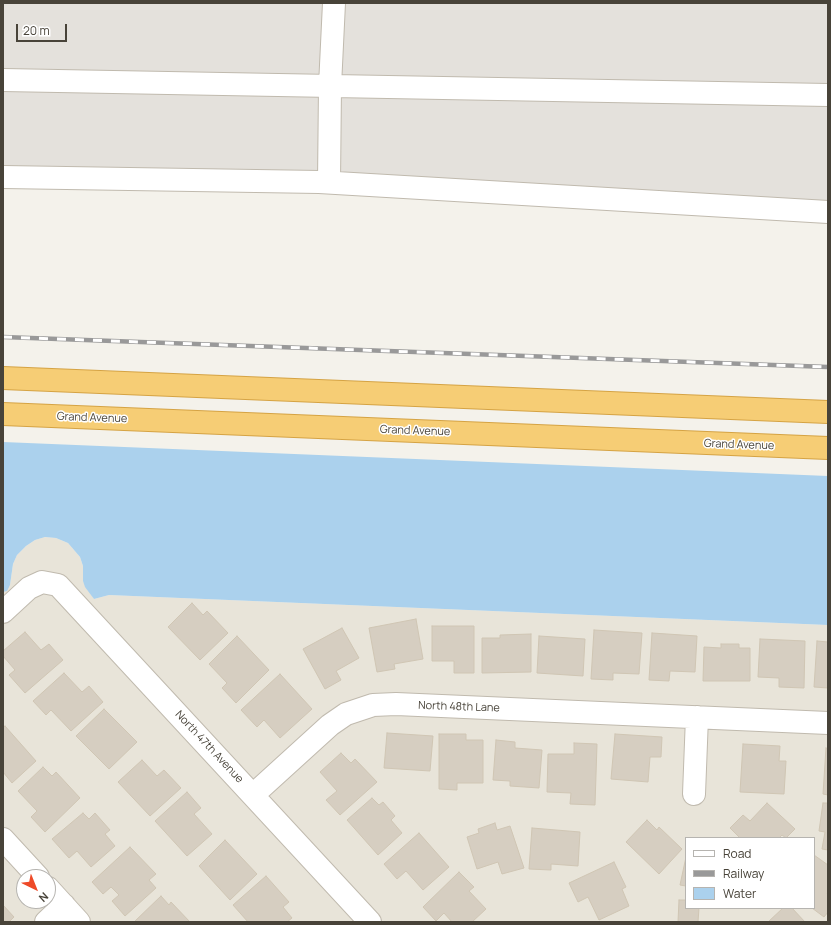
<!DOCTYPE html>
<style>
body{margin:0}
#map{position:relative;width:831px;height:925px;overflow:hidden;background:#f4f2eb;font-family:Manrope,sans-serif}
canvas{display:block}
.frame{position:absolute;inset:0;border:4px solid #484339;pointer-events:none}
.legend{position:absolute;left:685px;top:837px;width:130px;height:72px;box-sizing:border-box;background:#fff;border:1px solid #b6b4b0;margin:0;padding:5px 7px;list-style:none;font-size:12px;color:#484339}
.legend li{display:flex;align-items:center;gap:8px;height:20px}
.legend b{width:20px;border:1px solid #b6b4b0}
.north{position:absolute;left:16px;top:869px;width:40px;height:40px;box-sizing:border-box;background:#fff;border:1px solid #b6b4b0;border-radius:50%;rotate:137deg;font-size:11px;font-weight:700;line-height:16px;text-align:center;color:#484339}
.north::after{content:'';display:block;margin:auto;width:14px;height:18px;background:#ee4a28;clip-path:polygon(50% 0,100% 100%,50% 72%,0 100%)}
.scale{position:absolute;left:16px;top:24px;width:51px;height:18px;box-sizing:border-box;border:2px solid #484339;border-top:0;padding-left:5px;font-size:12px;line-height:14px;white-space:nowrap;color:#484339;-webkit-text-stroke:3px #fff;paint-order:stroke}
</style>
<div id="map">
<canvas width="831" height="925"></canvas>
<div class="frame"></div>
<ul class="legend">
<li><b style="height:5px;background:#fff"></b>Road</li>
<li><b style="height:5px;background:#999"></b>Railway</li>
<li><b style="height:11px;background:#abd1ed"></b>Water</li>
</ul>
<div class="north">N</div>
<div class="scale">20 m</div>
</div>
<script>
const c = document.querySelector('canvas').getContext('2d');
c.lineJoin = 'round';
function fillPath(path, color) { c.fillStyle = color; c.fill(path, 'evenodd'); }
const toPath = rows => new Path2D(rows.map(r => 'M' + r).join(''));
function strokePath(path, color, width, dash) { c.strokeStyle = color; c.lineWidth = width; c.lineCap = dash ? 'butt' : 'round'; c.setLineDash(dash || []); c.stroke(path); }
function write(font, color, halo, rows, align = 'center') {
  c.font = font + ' Manrope,sans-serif'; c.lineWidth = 3; c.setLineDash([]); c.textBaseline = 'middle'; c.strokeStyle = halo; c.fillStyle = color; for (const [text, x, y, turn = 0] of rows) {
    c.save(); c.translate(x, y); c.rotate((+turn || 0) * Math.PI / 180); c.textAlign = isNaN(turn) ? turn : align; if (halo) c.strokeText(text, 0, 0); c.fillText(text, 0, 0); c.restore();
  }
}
const residential = toPath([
 [45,537,56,538,68,543,80,557,83,566,83,581,94,599,109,595,828,625,828,922,3,922,3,593,10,585,13,564,17,555,26,546,35,540],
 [686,838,814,838,814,908,686,908],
 [24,877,48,877,48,901,24,901]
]);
const industrial = toPath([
 [3,3,828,3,828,207,3,176]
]);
const water = toPath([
 [3,442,828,476,828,625,109,595,94,599,85,587,83,581,83,566,80,557,68,543,56,538,45,537,35,540,26,546,17,555,13,564,10,585,7,591,3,592]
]);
const building = toPath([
 [192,603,203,615,207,611,228,633,200,660,168,627,192,603],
 [416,619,423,659,394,664,395,669,377,672,369,628,416,619],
 [432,626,474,626,474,673,454,673,454,661,432,661,432,626],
 [342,628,359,658,336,671,341,680,325,689,303,649,342,628],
 [594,630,642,633,639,674,613,673,613,680,591,679,594,630],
 [25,632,41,650,49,644,63,660,25,693,9,675,15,670,3,656,3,651,25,632],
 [652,633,697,636,695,672,670,671,669,681,649,680,652,633],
 [531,634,531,672,482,673,482,638,500,638,500,635,531,634],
 [237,636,269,670,236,703,222,688,227,683,209,664,237,636],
 [539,636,585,639,583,676,537,673,539,636],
 [760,639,805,641,804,688,779,687,779,678,758,677,760,639],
 [817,641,828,642,828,688,814,687,817,641],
 [721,644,739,644,739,648,750,648,750,681,703,681,704,647,721,648,721,644],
 [64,673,82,692,89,686,103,702,71,731,51,710,46,715,33,701,64,673],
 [280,674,312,709,280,738,264,720,257,727,241,710,280,674],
 [104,709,137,742,109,769,76,736,104,709],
 [5,726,36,761,12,783,3,772,3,728,5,726],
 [387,733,433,736,430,771,384,768,387,733],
 [439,734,466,734,466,740,483,740,483,783,457,783,457,790,439,789,439,734],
 [615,734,662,737,661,757,650,757,648,782,611,779,615,734],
 [496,740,515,742,515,748,542,750,539,788,510,786,510,781,493,780,496,740],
 [574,743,597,744,595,805,570,804,571,793,547,792,548,754,574,754,574,743],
 [743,744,780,746,779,761,786,761,784,794,740,792,743,744],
 [826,748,828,749,828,795,823,794,826,748],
 [341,753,351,763,355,759,377,782,340,815,326,800,337,791,320,772,341,753],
 [142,760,157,776,164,770,181,788,150,816,118,782,142,760],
 [43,767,52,776,56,772,80,798,45,832,31,817,37,811,18,791,43,767],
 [187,792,201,808,194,814,212,834,187,856,155,821,187,792],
 [372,798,379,805,383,802,395,816,391,820,402,833,378,855,347,820,372,798],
 [767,803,795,829,786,838,782,835,779,838,740,838,730,828,743,815,750,821,767,803],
 [823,803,828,803,828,850,822,849,825,832,819,831,823,803],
 [83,813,89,819,95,813,110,830,105,834,115,846,91,867,77,851,69,858,52,839,83,813],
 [647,820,657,830,659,827,682,849,659,874,626,842,647,820],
 [495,823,497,830,510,826,524,868,502,874,498,862,477,869,467,837,479,833,478,829,495,823],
 [532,828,580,832,578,866,551,864,551,870,529,869,532,828],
 [419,833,449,867,423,890,406,871,397,879,384,864,419,833],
 [225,840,257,874,230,900,199,866,225,840],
 [130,847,156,874,149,880,156,888,125,916,112,901,119,895,111,887,103,894,92,882,130,847],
 [814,855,828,865,828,892,827,894,828,894,828,912,824,917,812,908,814,908,814,855],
 [686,857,686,886,680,885,686,857],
 [614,862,626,887,622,889,629,906,599,920,588,897,578,902,569,883,614,862],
 [459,872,474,887,469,891,486,909,472,922,452,922,444,913,436,921,423,907,459,872],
 [266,876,289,902,283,907,292,918,287,922,248,922,233,905,266,876],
 [161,896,169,905,171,902,190,922,134,922,161,896],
 [679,900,686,900,686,908,699,908,698,922,678,922,679,900],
 [3,905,14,917,9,922,3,922,3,905],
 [783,908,792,908,805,922,768,922,783,908]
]);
const minor = toPath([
 [3,80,828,95],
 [3,177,319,182,828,212],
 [329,182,330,86,334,3],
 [3,612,29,588,42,582,58,585,370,922],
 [694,794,697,717],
 [253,795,330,725,346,714,373,705,396,704,828,723],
 [3,839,38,877],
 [48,888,79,922],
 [46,922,64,905]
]);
const highway = toPath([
 [3,378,828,412],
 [3,414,828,448]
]);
const rail = toPath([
 [3,337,828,367]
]);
const streetNames = [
 ["Grand Avenue",92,418,2],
 ["Grand Avenue",415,431,2],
 ["Grand Avenue",739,445,2],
 ["North 48th Lane",459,707,2],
 ["North 47th Avenue",209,747,47]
];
fillPath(residential, '#e8e4d9');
fillPath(industrial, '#e4e1dc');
fillPath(water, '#abd1ed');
fillPath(building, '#d6cec1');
strokePath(building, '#d0c6b4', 1);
strokePath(minor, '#c0baae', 24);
strokePath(highway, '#d5a344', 24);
strokePath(minor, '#fff', 22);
strokePath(highway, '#f6cd75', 22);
strokePath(rail, '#999', 4.5);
strokePath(rail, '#fff', 3, [9]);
write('11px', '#484339', '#fff', streetNames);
</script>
